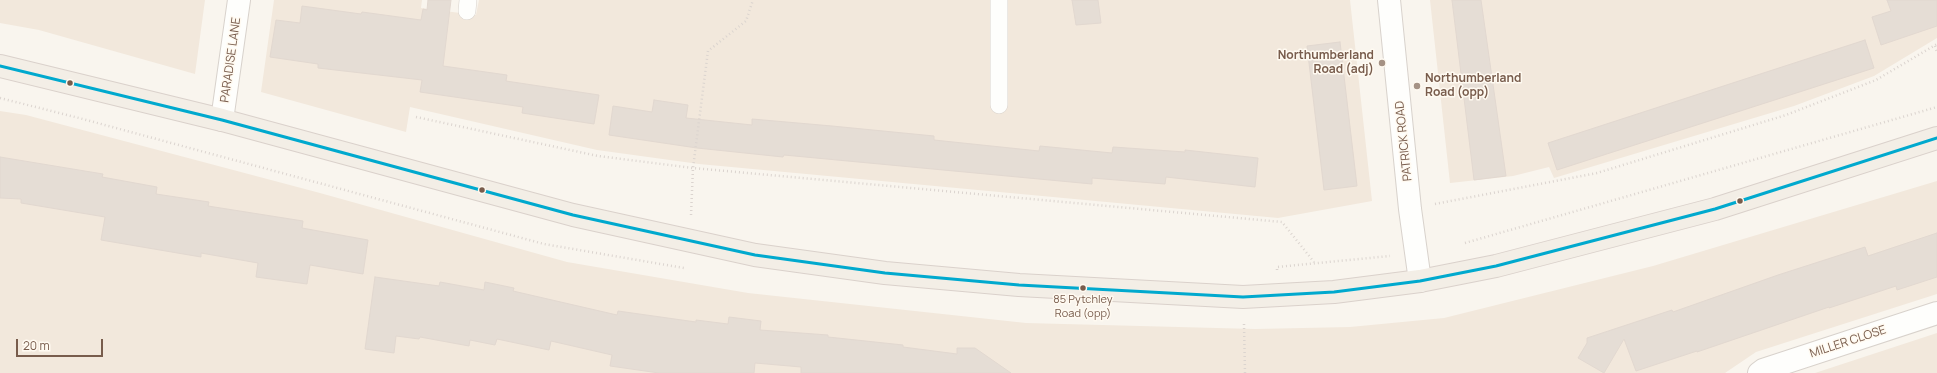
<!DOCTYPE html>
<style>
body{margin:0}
#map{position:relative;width:1937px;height:373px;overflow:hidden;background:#f9f5ee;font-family:Manrope,sans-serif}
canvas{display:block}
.scale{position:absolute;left:16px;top:339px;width:87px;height:18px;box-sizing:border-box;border:2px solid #785c4c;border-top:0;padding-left:5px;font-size:12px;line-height:14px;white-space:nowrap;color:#785c4c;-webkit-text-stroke:3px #fffaf1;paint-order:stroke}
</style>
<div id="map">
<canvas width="1937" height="373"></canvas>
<div class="scale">20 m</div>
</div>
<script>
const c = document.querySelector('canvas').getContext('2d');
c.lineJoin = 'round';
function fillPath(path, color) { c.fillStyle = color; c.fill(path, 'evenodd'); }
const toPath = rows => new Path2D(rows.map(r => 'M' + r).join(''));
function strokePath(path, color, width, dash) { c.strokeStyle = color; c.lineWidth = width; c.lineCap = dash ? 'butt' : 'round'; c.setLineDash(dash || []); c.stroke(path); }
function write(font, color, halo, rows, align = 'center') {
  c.font = font + ' Manrope,sans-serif'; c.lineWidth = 3; c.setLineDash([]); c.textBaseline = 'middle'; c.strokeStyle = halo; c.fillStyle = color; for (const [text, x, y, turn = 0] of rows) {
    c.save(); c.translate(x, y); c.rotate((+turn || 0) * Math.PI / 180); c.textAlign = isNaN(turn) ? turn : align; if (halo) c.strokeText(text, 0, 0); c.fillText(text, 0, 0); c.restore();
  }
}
const residential = toPath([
 [0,0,205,0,195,74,39,30,0,23],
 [274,0,422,0,421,8,476,15,479,0,1350,0,1372,201,1278,218,699,164,597,150,410,107,406,132,261,92],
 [1430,0,1937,0,1937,38,1874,76,1794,106,1554,178,1549,167,1513,176,1450,183],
 [0,111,26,115,320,193,567,262,748,293,1026,323,1255,329,1350,327,1444,318,1653,266,1937,181,1937,294,1756,352,1725,373,0,373],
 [1937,333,1937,373,1815,373]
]);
const building = toPath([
 [428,0,451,0,443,66,507,75,506,81,599,95,594,124,522,113,523,107,420,92,422,80,318,68,318,64,270,57,276,20,300,23,302,6,361,14,362,12,421,20,423,9,427,10,428,0],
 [1072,0,1098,0,1101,23,1076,25,1072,0],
 [1452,0,1481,0,1506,176,1474,180,1452,0],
 [1887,0,1937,0,1937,26,1881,45,1872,17,1891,11,1887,0],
 [1865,40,1874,68,1557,170,1548,143,1865,40],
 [1340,42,1357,186,1324,190,1307,46,1340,42],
 [654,100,688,105,686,118,752,125,752,119,832,126,934,136,934,140,1039,151,1040,146,1112,153,1113,147,1185,152,1185,150,1258,158,1255,187,1166,177,1165,184,1092,178,1092,184,784,155,783,157,697,148,609,135,613,106,652,112,654,100],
 [0,157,103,174,102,177,157,187,156,194,209,202,208,206,303,221,302,228,368,240,363,274,310,265,307,284,256,277,258,263,201,253,201,257,101,240,105,217,21,203,21,199,0,198,0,157],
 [1937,233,1937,277,1897,290,1896,286,1829,308,1829,307,1697,352,1697,351,1636,371,1624,339,1604,373,1578,358,1587,343,1587,338,1672,310,1673,312,1778,275,1865,247,1868,256,1937,233],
 [375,277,439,286,440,282,484,290,485,282,514,288,513,291,617,315,618,311,696,322,696,320,728,324,729,317,761,321,760,330,828,335,828,337,903,345,903,347,957,354,957,348,975,348,1011,373,801,373,801,367,755,363,754,373,659,373,610,366,612,355,551,341,549,350,497,339,495,345,470,340,469,346,420,337,419,339,396,336,394,353,365,349,375,277]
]);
const path = toPath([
 [1935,46,1937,52],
 [0,98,79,118,544,244,684,268],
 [416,117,598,156,693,168,1282,222,1314,262],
 [1435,204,1597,173,1786,115,1876,80,1937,44],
 [691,215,693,168,708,51,746,21,753,0],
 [1465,243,1937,107],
 [1277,270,1277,267,1390,256],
 [1244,324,1245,373]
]);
const lane = toPath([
 [467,11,468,0],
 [999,105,999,0]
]);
const street = toPath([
 [1389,0,1410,209,1420,281],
 [222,120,239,0],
 [1759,373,1763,370,1937,313]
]);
const primary = toPath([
 [0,66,222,120,573,215,755,255,885,273,1019,285,1243,297,1334,292,1420,281,1496,266,1715,209,1937,138]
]);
const bus1 = toPath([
 [0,66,222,120,573,215,755,255,885,273,1019,285,1243,297,1334,292,1420,281,1496,266,1715,209,1937,138]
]);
const markers = [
 [1382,63,4,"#a59285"],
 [70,83,3.5,"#785c4c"],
 [1417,86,4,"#a59285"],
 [482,190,3.5,"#785c4c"],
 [1740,201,3.5,"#785c4c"],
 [1083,288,3.5,"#785c4c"]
];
const busNames = [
 ["85 Pytchley",1083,300],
 ["Road (opp)",1083,314]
];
const poiNames = [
 ["Northumberland",1374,56],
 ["Road (adj)",1374,70],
 ["Northumberland",1425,79,"left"],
 ["Road (opp)",1425,93,"left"]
];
const streetNames = [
 ["PARADISE LANE",231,60,-82],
 ["PATRICK ROAD",1404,141,-96],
 ["MILLER CLOSE",1848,342,-18]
];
fillPath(residential, '#f2e8dc');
fillPath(building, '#e5ddd5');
strokePath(building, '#e2d8d0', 1);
strokePath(lane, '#d8d2cc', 18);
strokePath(street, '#d8d2cc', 24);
strokePath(primary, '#dad1cb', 24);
strokePath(path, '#dbd4cf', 2.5, [1, 3]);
strokePath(lane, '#fefefc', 17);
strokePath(street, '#fefefc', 22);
strokePath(primary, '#f3eee6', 22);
strokePath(bus1, '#00a9ce', 3);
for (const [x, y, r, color] of markers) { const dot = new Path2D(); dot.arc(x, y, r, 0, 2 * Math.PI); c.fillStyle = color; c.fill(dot); strokePath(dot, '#fffaf1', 1.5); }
write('11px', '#785c4c', '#fffaf1', busNames);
write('bold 12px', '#785c4c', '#fffaf1', poiNames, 'right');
write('12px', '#785c4c', '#fffaf1', streetNames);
</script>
